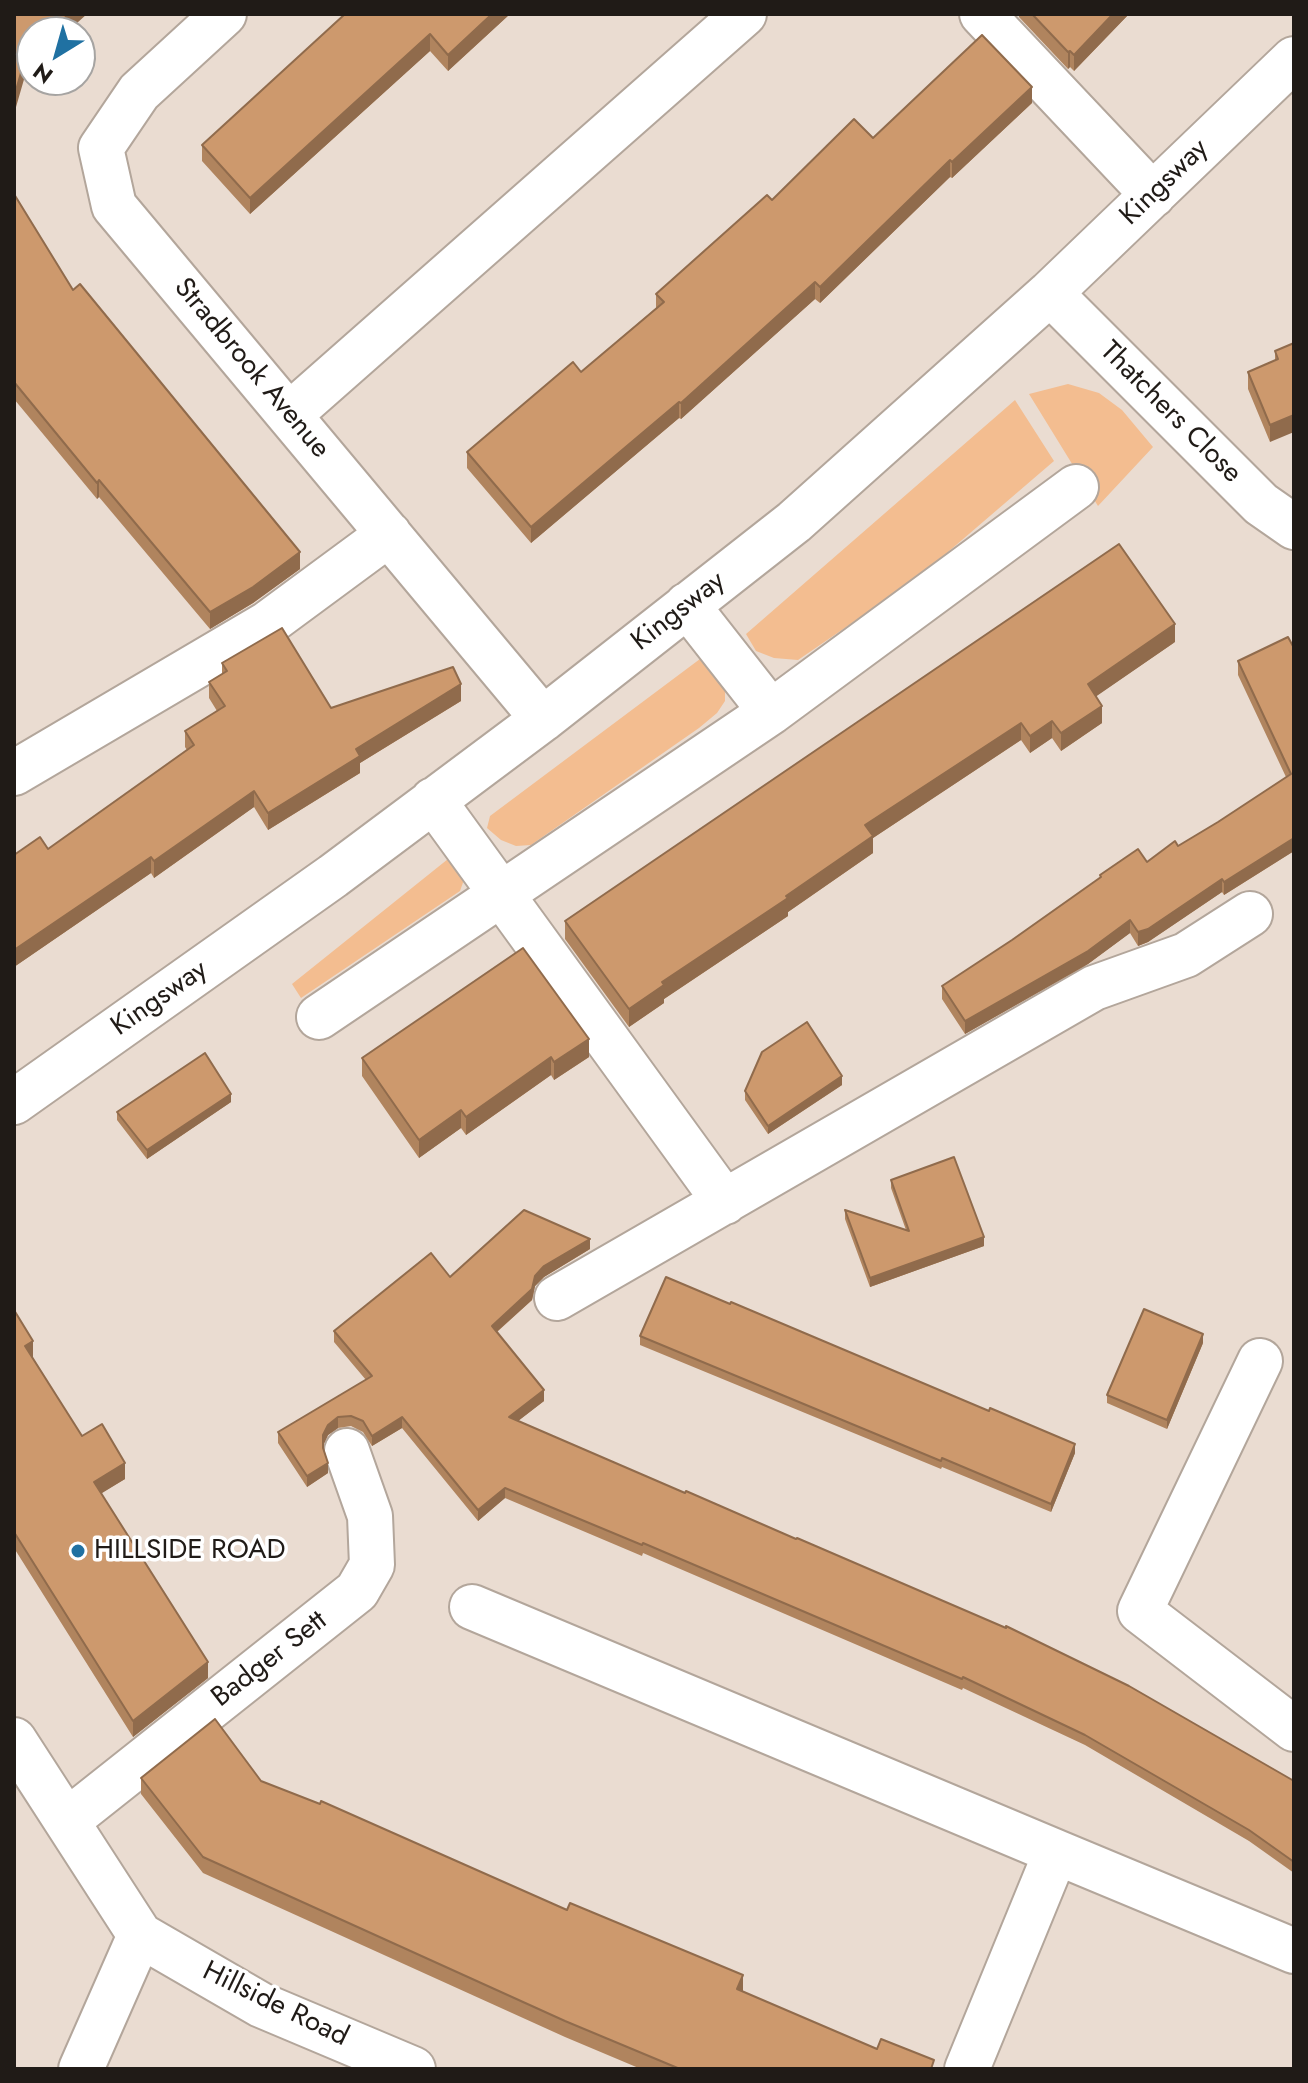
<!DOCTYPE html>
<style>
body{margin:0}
#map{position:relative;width:1308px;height:2083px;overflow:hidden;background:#eadcd1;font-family:Jost,sans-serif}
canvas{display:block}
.frame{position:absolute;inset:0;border:16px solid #201b17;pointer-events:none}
.north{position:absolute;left:16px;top:16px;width:80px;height:80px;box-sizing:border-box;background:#fff;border:2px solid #a6a4a2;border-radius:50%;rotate:217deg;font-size:22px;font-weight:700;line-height:32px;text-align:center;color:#201b17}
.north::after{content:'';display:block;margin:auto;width:28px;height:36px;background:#2071a2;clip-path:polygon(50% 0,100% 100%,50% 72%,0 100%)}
</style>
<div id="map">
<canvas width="1308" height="2083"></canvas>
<div class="frame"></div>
<div class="north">N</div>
</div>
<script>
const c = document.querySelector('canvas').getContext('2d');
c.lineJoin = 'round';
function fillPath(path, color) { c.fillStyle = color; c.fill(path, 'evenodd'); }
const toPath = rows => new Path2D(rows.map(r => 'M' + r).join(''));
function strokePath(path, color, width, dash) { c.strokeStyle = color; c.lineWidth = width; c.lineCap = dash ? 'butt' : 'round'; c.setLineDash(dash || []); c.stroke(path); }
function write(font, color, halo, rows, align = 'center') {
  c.font = font + ' Jost,sans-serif'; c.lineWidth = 7; c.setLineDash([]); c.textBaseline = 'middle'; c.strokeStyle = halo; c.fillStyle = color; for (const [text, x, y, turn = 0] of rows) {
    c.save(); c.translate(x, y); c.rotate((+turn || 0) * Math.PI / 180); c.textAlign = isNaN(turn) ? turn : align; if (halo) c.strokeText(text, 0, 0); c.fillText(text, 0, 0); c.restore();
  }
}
const green = toPath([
 [1068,384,1099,393,1122,410,1153,447,1098,506,1029,394],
 [1015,400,1054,461,941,558,874,608,798,660,774,658,756,651,746,634],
 [704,656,725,678,725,701,717,713,699,728,531,845,516,846,501,840,487,828,490,816],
 [453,855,466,874,460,891,301,998,292,984]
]);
const minor = toPath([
 [224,14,139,92,101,148,114,206,543,719],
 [982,14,1153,195],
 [1050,293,1261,504,1294,527],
 [289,415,744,14],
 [687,605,771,712],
 [14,773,267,624,389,534],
 [433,800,725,1202],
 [319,1017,771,712,1076,487],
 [14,1102,333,876,543,719,794,522,1050,293,1294,59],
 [557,1298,1094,988,1186,955,1250,914],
 [1260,1361,1140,1611,1294,1729],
 [472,1607,1056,1852],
 [14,1740,140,1935,261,2005,413,2069],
 [67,1821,357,1591,372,1565,370,1516,347,1451],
 [81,2069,140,1935],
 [967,2069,1056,1852,1294,1951]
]);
const wall = toPath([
 [345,14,510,14,448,71,430,51,250,214,202,161,202,145],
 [1019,14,1129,14,1074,71,1070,67,1068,69,1019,17],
 [1032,103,952,178,950,177,820,303,815,299,681,419,679,418,531,543,467,468,467,452,581,372,656,308,656,294,772,200,873,138],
 [14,194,73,290,300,569,253,603,210,629,99,497,97,499,14,399],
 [1294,343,1270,442,1248,389,1248,372,1275,361,1275,351],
 [1288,637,1294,851,1224,895,1222,892,1148,942,1138,946,1130,933,1088,964,965,1034,942,999,942,986,1012,940,1100,879,1100,875,1147,862,1178,846,1218,822,1286,777,1238,675,1238,661],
 [1175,642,1096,696,1102,723,1061,751,1052,738,1030,753,1021,740,873,838,873,853,788,912,788,916,664,999,664,1003,629,1027,565,939,565,921],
 [222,663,331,708,461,701,360,763,360,773,268,830,254,807,154,878,151,873,14,967,14,855,48,849,187,750,185,747,185,731,217,711,209,698,209,682,222,674],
 [589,1057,554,1080,551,1075,466,1135,461,1128,419,1158,362,1076,362,1058],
 [842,1085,768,1134,745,1100,745,1091],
 [231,1102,147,1159,117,1120,117,1112],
 [891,1180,984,1246,870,1287,845,1219,845,1210,906,1230,891,1188],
 [590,1249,544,1277,535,1286,532,1300,497,1332,544,1401,518,1421,1294,1781,1294,1873,1249,1841,1085,1745,963,1688,962,1690,643,1553,642,1556,505,1498,478,1521,402,1428,372,1446,363,1432,351,1426,338,1428,328,1435,323,1445,328,1473,307,1487,278,1443,278,1432,366,1380,334,1342,334,1331,450,1277],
 [14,1310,33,1358,82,1436,125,1479,101,1493,208,1678,133,1737,14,1548],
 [640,1336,1075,1453,1051,1512,942,1467,941,1469,640,1345],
 [1203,1343,1167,1429,1107,1403,1107,1395],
 [141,1778,261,1781,743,1992,877,2049,934,2069,641,2069,565,2037,203,1873,141,1794]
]);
const shadedWall = toPath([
 [69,14,87,14,67,32,49,32],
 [492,14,510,14,448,71,448,55],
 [1113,14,1129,14,1074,71,1074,55],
 [430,34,430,51,250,214,250,198],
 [32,48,32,64,27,69,14,114,14,97,27,52],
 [1070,51,1070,67,1068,69,1068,52],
 [1032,87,1032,103,952,178,952,162],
 [950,160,950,177,820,303,820,287],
 [815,282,815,299,681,419,681,403],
 [679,402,679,418,531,543,531,527],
 [1294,415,1294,432,1270,442,1270,425],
 [99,480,99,497,97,499,97,483],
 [300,552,300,569,253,603,210,629,210,612],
 [1175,624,1175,642,1088,702,1088,684],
 [461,684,461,701,360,763,360,773,268,830,268,813,356,749],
 [1102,706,1102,723,1061,751,1061,733],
 [1052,721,1052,738,1030,753,1030,736],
 [1021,723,1021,740,873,838,873,853,788,912,788,916,664,999,664,1003,629,1027,629,1009,662,982,786,896,865,825],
 [254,791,254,807,154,878,154,861],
 [1294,838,1294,851,1224,895,1224,882],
 [151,857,151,873,14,967,14,950],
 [1222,879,1222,892,1148,942,1138,946,1138,932],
 [1130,920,1130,933,1088,964,965,1034,965,1021],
 [589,1039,589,1057,554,1080,554,1062],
 [551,1057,551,1075,466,1135,466,1117],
 [842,1076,842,1085,768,1134,768,1126],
 [231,1094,231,1102,147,1159,147,1150],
 [461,1110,461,1128,419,1158,419,1140],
 [984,1237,984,1246,870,1287,870,1278],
 [590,1239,590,1249,544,1277,535,1286,532,1300,492,1336,492,1326,544,1266],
 [1203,1334,1203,1343,1167,1429,1167,1420],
 [33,1341,33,1357,25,1362,25,1346],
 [544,1390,544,1401,509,1428,509,1417],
 [338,1417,338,1428,328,1435,323,1446,323,1435,328,1425],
 [402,1417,402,1428,372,1446,372,1436],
 [1075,1444,1075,1453,1051,1512,1051,1504],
 [125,1463,125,1479,94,1498,94,1482],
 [328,1463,328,1473,307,1487,307,1476],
 [505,1488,505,1498,478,1521,478,1510],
 [208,1662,208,1678,133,1737,133,1721],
 [743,1975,743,1991,737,2006,737,1989]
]);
const building = toPath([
 [14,14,69,14,49,32,32,32,32,48,27,52,14,97,14,14],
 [345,14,492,14,448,55,430,34,250,198,202,145,345,14],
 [1032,14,1113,14,1074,55,1070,51,1068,52,1032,14],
 [982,35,1032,87,952,162,950,160,820,287,815,282,681,403,679,402,531,527,467,452,573,362,581,372,664,302,656,294,767,195,772,200,854,119,873,138,982,35],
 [14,194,73,290,80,284,300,552,253,587,210,612,99,480,97,483,14,382,14,194],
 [1294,343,1294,415,1270,425,1248,372,1278,359,1275,351,1294,343],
 [1119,544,1175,624,1088,684,1102,706,1061,733,1052,721,1030,736,1021,723,865,825,873,836,786,896,788,898,662,982,664,985,629,1009,565,921,1119,544],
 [282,628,331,708,453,667,461,684,356,749,360,756,268,813,254,791,154,861,151,857,14,950,14,855,40,837,48,849,194,745,185,731,225,706,209,682,227,671,222,663,282,628],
 [1288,637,1294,648,1294,838,1224,882,1222,879,1148,929,1138,932,1130,920,1088,951,965,1021,942,986,1012,940,1101,877,1100,875,1138,849,1147,862,1175,841,1178,846,1218,822,1291,774,1238,661,1288,637],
 [523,948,589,1039,554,1062,551,1057,466,1117,461,1110,419,1140,362,1058,523,948],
 [807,1022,842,1076,768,1126,745,1091,762,1052,807,1022],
 [205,1053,231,1094,147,1150,117,1112,205,1053],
 [954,1157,984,1237,870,1278,845,1210,909,1231,891,1180,954,1157],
 [524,1210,590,1239,544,1266,535,1276,532,1289,492,1326,544,1390,509,1417,685,1493,686,1491,796,1539,797,1538,1006,1628,1006,1626,1129,1686,1294,1781,1294,1862,1249,1830,1085,1735,963,1677,962,1679,643,1543,642,1545,505,1488,478,1510,402,1417,372,1436,363,1421,351,1416,338,1417,328,1425,323,1435,323,1448,328,1463,307,1476,278,1432,372,1376,334,1331,431,1253,450,1277,524,1210],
 [666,1277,730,1304,731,1302,989,1411,990,1408,1075,1444,1051,1504,942,1458,941,1461,640,1336,666,1277],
 [1144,1309,1203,1334,1167,1420,1107,1395,1144,1309],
 [14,1310,33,1341,25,1346,82,1436,102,1424,125,1463,94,1482,208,1662,133,1721,14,1532,14,1310],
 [215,1719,261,1781,320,1804,321,1801,567,1910,570,1903,743,1975,737,1989,877,2049,881,2039,934,2060,931,2069,680,2069,565,2021,203,1857,141,1778,215,1719]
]);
const markers = [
 [78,1551,8,"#2071a2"]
];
const streetNames = [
 ["Kingsway",1165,183,-44],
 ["Stradbrook Avenue",251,369,50],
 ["Thatchers Close",1170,413,45],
 ["Kingsway",679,612,-38],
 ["Kingsway",160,999,-35],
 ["Badger Sett",270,1660,-38],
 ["Hillside Road",275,2005,26]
];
const poiNames = [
 ["HILLSIDE ROAD",94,1551]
];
fillPath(green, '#f3bd90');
strokePath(minor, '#b3a69b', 48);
strokePath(minor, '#fff', 44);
fillPath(wall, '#b0845e');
fillPath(shadedWall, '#906b4c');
fillPath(building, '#cd996d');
strokePath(building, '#906b4c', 2);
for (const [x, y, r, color] of markers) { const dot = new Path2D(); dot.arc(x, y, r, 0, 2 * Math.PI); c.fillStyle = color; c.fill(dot); strokePath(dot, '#fff', 3); }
write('28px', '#201b17', '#fff', streetNames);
write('28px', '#201b17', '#fff', poiNames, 'left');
</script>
